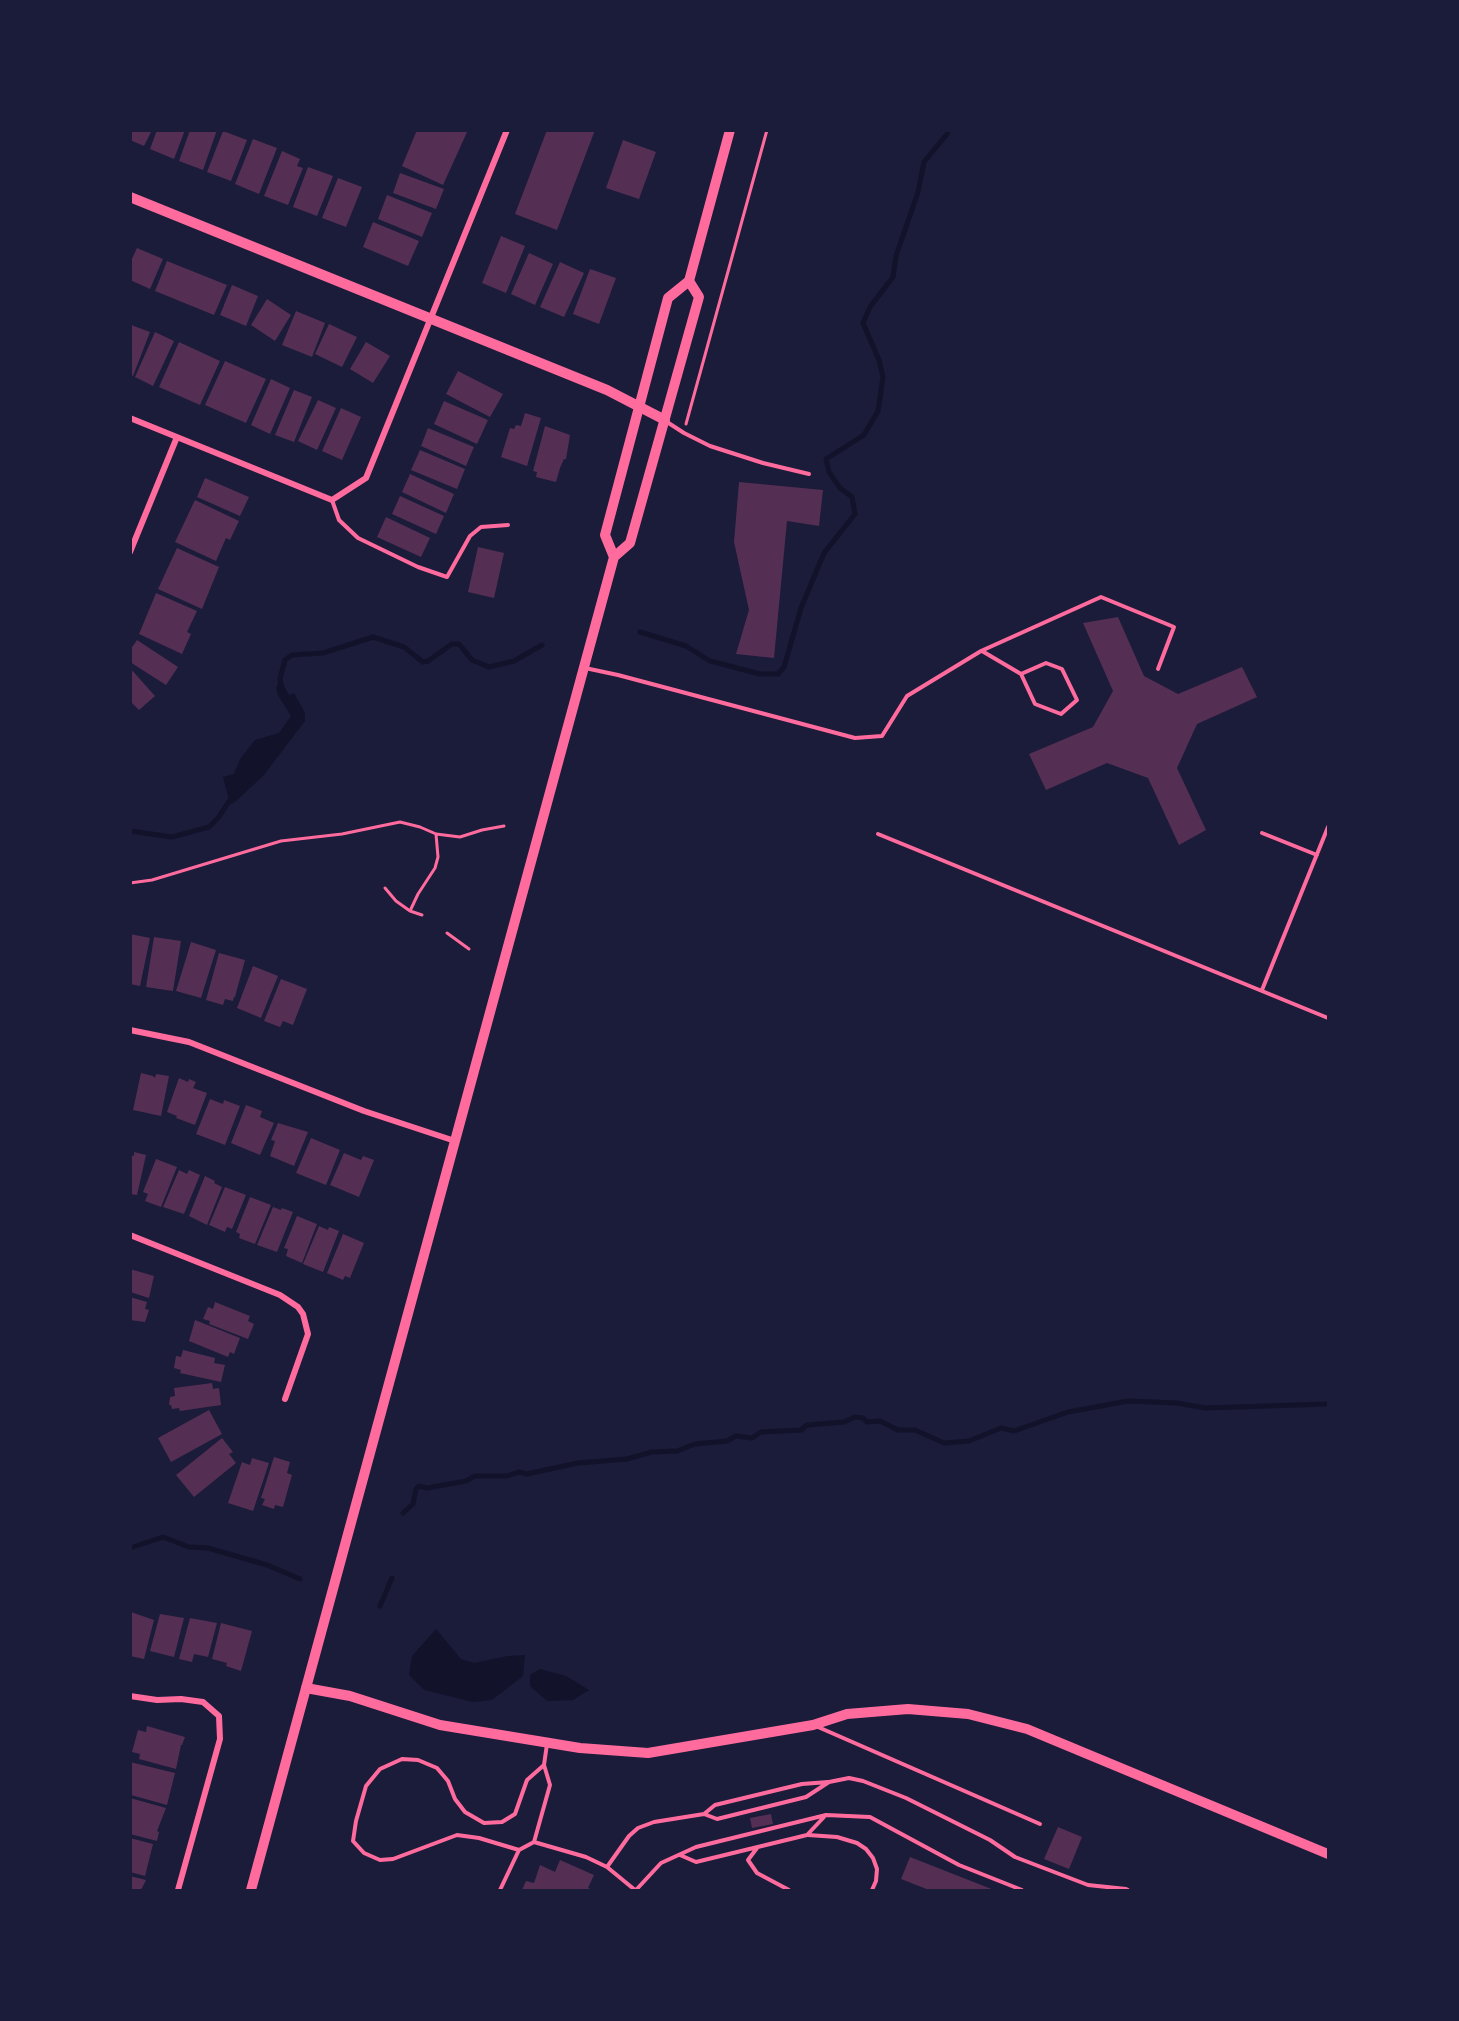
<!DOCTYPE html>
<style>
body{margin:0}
#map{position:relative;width:1459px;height:2021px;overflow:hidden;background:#1b1b3a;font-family:Montserrat,sans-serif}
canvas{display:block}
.frame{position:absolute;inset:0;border:132px solid #1b1b3a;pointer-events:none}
</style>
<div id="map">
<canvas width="1459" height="2021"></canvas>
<div class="frame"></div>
</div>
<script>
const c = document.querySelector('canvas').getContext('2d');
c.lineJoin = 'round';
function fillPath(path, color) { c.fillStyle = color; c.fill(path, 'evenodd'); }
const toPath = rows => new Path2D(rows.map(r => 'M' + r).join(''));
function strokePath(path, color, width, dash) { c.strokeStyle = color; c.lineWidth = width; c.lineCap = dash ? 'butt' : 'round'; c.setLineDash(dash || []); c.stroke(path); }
const water = toPath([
 [280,679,289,695,294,693,305,713,305,721,263,776,235,802,230,804,223,777,234,774,240,759,255,740,279,733,291,716,278,695,276,688],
 [436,1629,461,1659,474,1663,508,1656,525,1655,523,1676,492,1700,473,1702,424,1690,409,1675,412,1656],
 [540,1669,566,1676,589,1690,573,1700,547,1701,530,1686,530,1675]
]);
const stream = toPath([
 [640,632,686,646,710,661,760,674,778,674,784,667,801,608,824,553,855,514,852,497,840,488,829,472,826,459,864,435,878,411,883,377,879,360,863,323,870,307,893,277,896,256,918,192,924,162,947,134,948,130],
 [281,684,280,679,285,660,292,655,323,653,373,637,404,647,423,662,428,661,452,644,459,644,472,660,489,667,514,661,542,645],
 [130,831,172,837,209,827,218,818,232,797],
 [403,1513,413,1504,416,1489,419,1486,427,1488,466,1481,475,1476,507,1476,519,1472,527,1474,578,1463,627,1459,652,1452,677,1451,695,1444,727,1441,736,1436,752,1438,761,1432,801,1430,807,1425,844,1422,855,1417,863,1418,867,1422,880,1421,898,1430,915,1430,944,1443,969,1441,1001,1428,1014,1431,1068,1412,1128,1401,1177,1403,1205,1408,1328,1404],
 [130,1548,163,1537,189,1547,208,1548,267,1565,300,1579],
 [380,1606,392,1578]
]);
const building = toPath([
 [130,130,152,130,144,146,130,140],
 [157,130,185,130,174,159,150,149],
 [190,130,217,130,203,170,179,161],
 [417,130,468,130,443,185,402,166],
 [547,130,595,130,557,230,515,214],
 [223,131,247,140,231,181,207,172],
 [253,139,277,148,259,194,235,184],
 [623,140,656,152,639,199,606,188],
 [282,151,300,159,297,166,303,168,288,205,264,196],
 [308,167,333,176,317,216,293,207],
 [400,173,444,189,436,209,393,193],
 [338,178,362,187,346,227,322,218],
 [387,195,432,213,422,237,378,219],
 [373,222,419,241,408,266,363,247],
 [501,236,525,246,506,293,482,283],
 [137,248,163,259,150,289,130,280,130,263],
 [529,253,553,264,535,305,511,294],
 [167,261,227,285,214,315,155,291],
 [560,262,584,273,564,317,540,307],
 [590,269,616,278,599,324,573,314],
 [232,285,258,296,246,326,220,315],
 [267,299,291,315,275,341,251,325],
 [296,311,325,323,312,357,282,345],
 [329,324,357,337,342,367,315,354],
 [131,325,150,332,133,376,130,375],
 [155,332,174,341,153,386,135,377],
 [179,342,220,361,200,405,159,387],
 [366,342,390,356,373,383,350,369],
 [225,361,266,379,246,423,205,405],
 [458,371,503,394,490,417,446,394],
 [271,379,290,388,270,434,251,425],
 [294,390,312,397,294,442,275,435],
 [318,400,336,408,317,450,298,441],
 [444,401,488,420,477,444,434,424],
 [341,408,361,417,342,460,322,451],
 [525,413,541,418,527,466,501,457,510,428,514,429,516,425,521,426],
 [545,426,570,435,566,459,564,459,560,468,556,482,536,477,537,472,533,471],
 [428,428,474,447,466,466,421,446],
 [420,450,465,469,457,489,411,470],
 [410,474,454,494,446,513,402,492],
 [205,478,249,497,240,516,197,497],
 [739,482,823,490,819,526,787,521,774,658,736,654,749,610,734,542],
 [400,496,444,516,436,534,392,514],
 [195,500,239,521,230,540,226,538,216,561,175,542],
 [386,517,430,538,421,557,377,537],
 [478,547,504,553,494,598,468,592],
 [177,548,219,567,202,609,158,589],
 [156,593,197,611,187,632,191,634,182,654,139,634],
 [1118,617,1144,676,1178,694,1242,667,1257,697,1197,724,1177,768,1206,830,1179,845,1148,778,1107,763,1046,790,1029,754,1093,727,1113,691,1083,623],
 [137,640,178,667,166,685,130,662,130,650],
 [130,668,155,696,139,710,130,701],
 [130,934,150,938,140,986,130,984],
 [154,937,181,941,173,991,146,987],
 [191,942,216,950,201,998,176,991],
 [219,953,245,960,235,997,234,997,233,1001,225,999,223,1005,206,1000],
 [253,966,278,976,261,1018,237,1008],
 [281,979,307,989,293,1025,283,1021,280,1027,264,1021],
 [141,1073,153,1076,155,1078,156,1074,169,1076,161,1116,133,1110],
 [179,1078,188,1082,189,1079,196,1082,193,1088,207,1093,195,1125,176,1118,177,1116,167,1112],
 [210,1099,223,1104,224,1100,240,1106,225,1145,196,1134],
 [246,1105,262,1111,260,1117,274,1123,260,1155,231,1143],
 [278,1123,308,1132,294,1166,270,1156,275,1141,271,1140],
 [311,1138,340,1150,326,1185,296,1173],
 [134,1152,146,1155,137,1195,130,1194,130,1155,134,1156],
 [344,1153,361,1160,363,1156,374,1160,359,1197,330,1185],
 [156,1159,177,1167,161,1207,145,1201,148,1194,143,1192],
 [179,1170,187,1174,189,1170,200,1175,184,1214,163,1207],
 [205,1176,215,1181,214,1183,222,1187,207,1225,189,1216],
 [225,1187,246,1195,232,1229,227,1227,225,1232,209,1225],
 [250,1197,271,1205,255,1244,239,1238,240,1234,236,1232],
 [273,1207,281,1210,282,1208,293,1212,277,1252,257,1245],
 [297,1216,317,1224,302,1263,286,1256,288,1249,284,1248],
 [319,1226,328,1230,329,1227,339,1231,323,1272,303,1264],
 [343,1234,364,1243,350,1278,345,1276,343,1280,327,1273],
 [130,1269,154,1276,149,1298,130,1292],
 [130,1297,147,1302,145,1309,149,1310,145,1322,130,1320],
 [215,1302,250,1316,248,1321,254,1324,248,1339,209,1324,210,1321,203,1319,208,1307,213,1309],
 [195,1320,240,1338,234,1354,230,1352,228,1357,189,1341],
 [183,1350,215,1358,214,1363,225,1365,221,1382,180,1373,181,1370,174,1368,176,1356,181,1357],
 [212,1383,213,1389,219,1388,221,1405,180,1411,179,1408,172,1409,171,1405,169,1405,170,1397,175,1396,174,1388],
 [209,1410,222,1434,171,1462,158,1438],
 [222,1438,233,1452,229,1454,236,1463,194,1497,176,1475],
 [274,1457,290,1462,287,1473,292,1475,283,1507,275,1505,274,1509,262,1505,265,1499,261,1498],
 [252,1458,269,1463,253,1511,228,1503,242,1462,250,1465],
 [131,1612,154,1620,144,1659,130,1656],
 [160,1614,184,1618,174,1657,150,1651],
 [190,1618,217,1623,208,1657,194,1654,192,1662,179,1659],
 [221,1623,252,1631,241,1671,226,1666,227,1663,212,1659],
 [147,1726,185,1737,182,1745,181,1745,176,1769,139,1759,140,1754,132,1752,138,1730,146,1732],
 [130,1762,175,1773,167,1805,131,1795],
 [130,1798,166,1808,157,1831,159,1832,157,1841,130,1834],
 [771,1814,773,1824,752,1828,750,1818],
 [1058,1827,1082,1837,1069,1869,1044,1859],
 [130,1838,153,1844,145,1876,130,1872],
 [910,1857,994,1890,929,1890,901,1879],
 [560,1860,594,1875,588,1888,593,1890,522,1890,526,1881,534,1883,540,1865,555,1872],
 [130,1876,146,1880,141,1890,130,1890]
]);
const path = toPath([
 [686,424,767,130],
 [130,883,152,880,281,841,342,834,400,822,420,827,436,834,460,837,482,830,504,826],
 [385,888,396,901,410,911],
 [422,915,410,911,418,894,435,868,438,857,436,834],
 [447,933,469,949]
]);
const service = toPath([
 [667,422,684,433,710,446,763,463,809,474],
 [332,500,339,520,358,538,418,567,447,577,470,536,481,527,508,525],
 [982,651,1021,674,1035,704,1061,714,1077,700,1062,669,1046,663,1021,674],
 [585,668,618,675,855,738,882,736,907,696,981,651,1101,597,1174,627,1158,669],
 [1262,833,1317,855],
 [878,834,1328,1018],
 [1262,990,1328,827],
 [818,1727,1040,1824],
 [704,1814,715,1805,802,1784,828,1782],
 [808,1835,837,1837,857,1843,866,1849,873,1858,877,1869,876,1881,872,1890],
 [534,1842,550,1785,544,1765,547,1744],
 [757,1848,748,1860,757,1873,789,1890],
 [519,1850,479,1838,457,1835,393,1859,380,1860,364,1853,353,1841,356,1821,366,1786,380,1769,402,1759,418,1760,437,1768,448,1781,455,1799,465,1812,484,1823,502,1822,515,1814,527,1780,544,1765],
 [680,1855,696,1862,807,1835,824,1817],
 [607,1867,629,1836,638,1828,654,1822,704,1814,717,1819,806,1797,829,1782,849,1778,863,1781,906,1798,990,1840,1015,1857,1088,1885,1126,1889,1128,1890],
 [500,1890,519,1850,534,1842,586,1857,607,1867,635,1890],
 [636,1890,661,1863,696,1847,826,1815,870,1817,959,1865,1022,1890]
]);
const minor = toPath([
 [130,418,332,500,366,478,507,130],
 [130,552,177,437],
 [130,1030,189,1042,364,1111,455,1141],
 [130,1235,280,1295,298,1307,303,1314,308,1334,285,1399],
 [130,1696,157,1700,181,1699,203,1702,219,1716,220,1739,178,1890]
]);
const tertiary = toPath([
 [130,197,607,390,665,420],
 [306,1688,350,1696,440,1725,580,1748,648,1753,813,1725,847,1714,908,1709,968,1714,1027,1729,1328,1854]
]);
const secondary = toPath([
 [614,557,605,535,668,298,689,281,730,130],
 [251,1890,614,557,630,543,699,297,689,281]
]);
fillPath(water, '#12122b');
strokePath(stream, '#12122b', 5);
fillPath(building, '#542f53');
strokePath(path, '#ff6b9d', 3);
strokePath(service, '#ff6b9d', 4);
strokePath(minor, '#ff6b9d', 6);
strokePath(tertiary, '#ff6b9d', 10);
strokePath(secondary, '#ff6b9d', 10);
</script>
